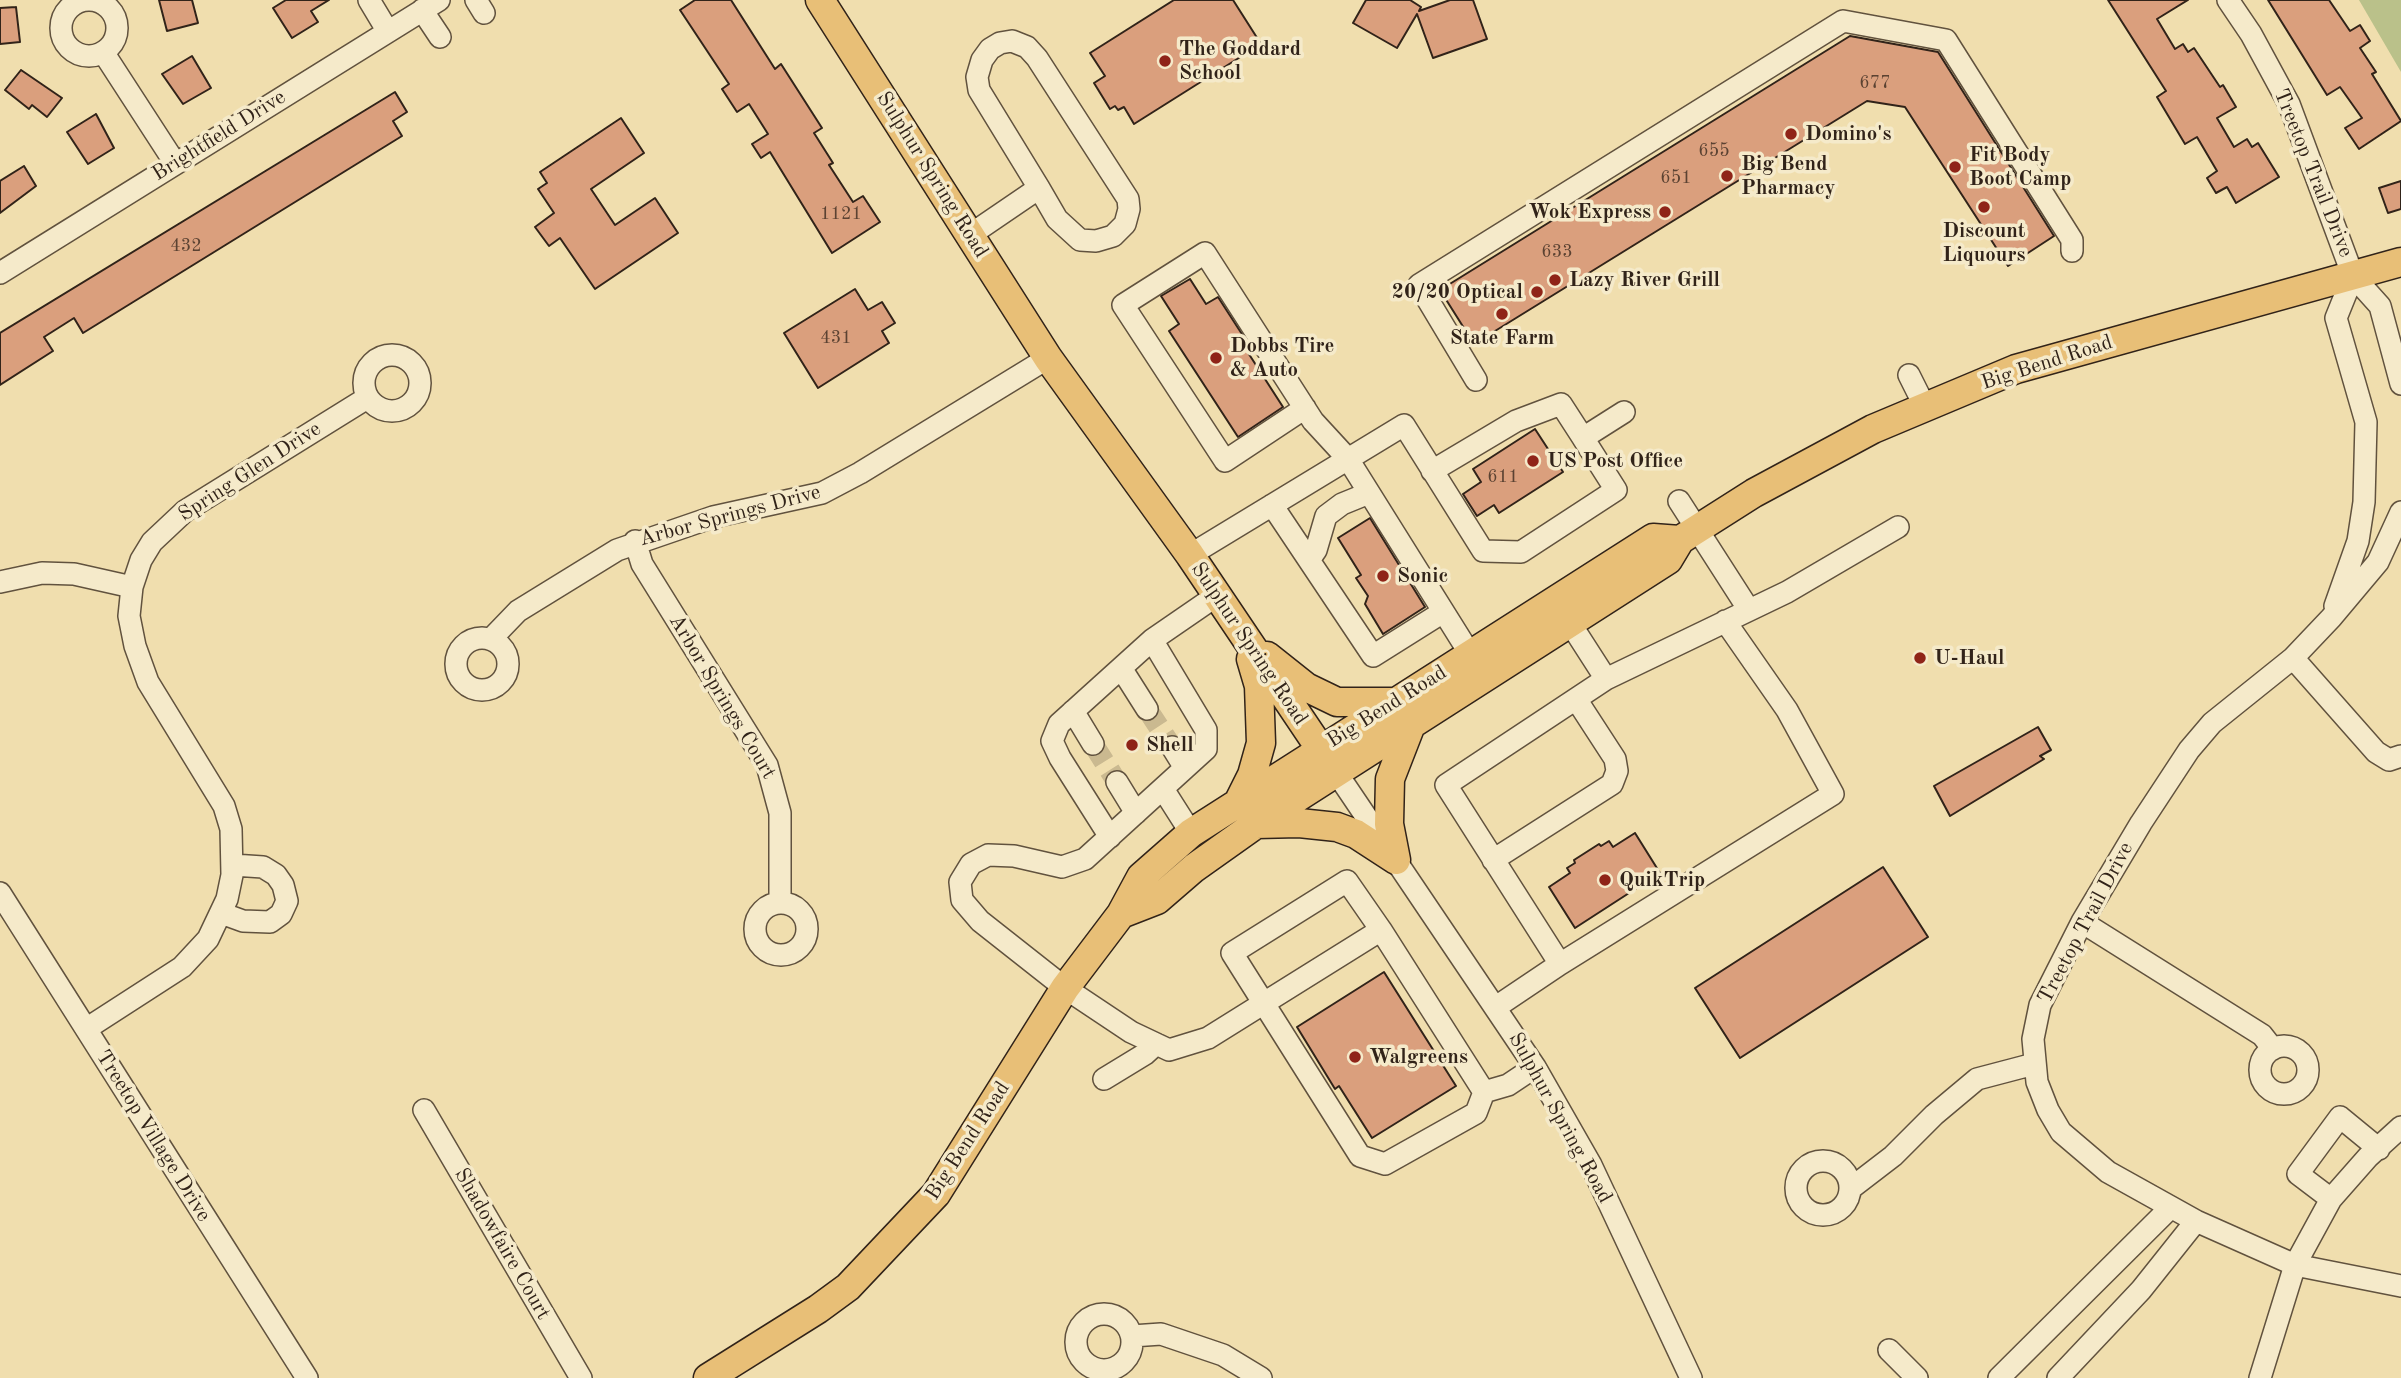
<!DOCTYPE html>
<style>
body{margin:0}
canvas{display:block;background:#f0deae}
</style>
<canvas width="2401" height="1378"></canvas>
<script>
const c = document.querySelector('canvas').getContext('2d');
c.lineJoin = 'round';
function fillPath(path, color) { c.fillStyle = color; c.fill(path, 'evenodd'); }
const toPath = rows => new Path2D(rows.map(r => 'M' + r).join(''));
function strokePath(path, color, width, dash) { c.strokeStyle = color; c.lineWidth = width; c.lineCap = dash ? 'butt' : 'round'; c.setLineDash(dash || []); c.stroke(path); }
function write(font, color, halo, rows, align = 'center') {
  c.font = font + ' "Old Standard TT",serif'; c.lineWidth = 7; c.setLineDash([]); c.textBaseline = 'middle'; c.strokeStyle = halo; c.fillStyle = color; for (const [text, x, y, turn = 0] of rows) {
    c.save(); c.translate(x, y); c.rotate((+turn || 0) * Math.PI / 180); c.textAlign = isNaN(turn) ? turn : align; if (halo) c.strokeText(text, 0, 0); c.fillText(text, 0, 0); c.restore();
  }
}
const green = toPath([
 [2359,0,2401,0,2401,72]
]);
const building = toPath([
 [159,0,192,0,198,23,167,31,159,0],
 [286,0,329,0,311,11,318,22,292,38,273,8,286,0],
 [695,0,731,0,775,69,781,64,822,128,814,133,833,163,829,165,853,202,863,196,880,222,832,253,770,152,761,158,752,144,768,134,749,104,737,112,722,89,729,84,680,10,695,0],
 [1174,0,1233,0,1261,44,1134,124,1124,107,1118,110,1115,106,1110,109,1094,83,1105,76,1090,53,1174,0],
 [1366,0,1410,0,1421,7,1419,11,1450,0,1473,0,1487,39,1433,58,1417,14,1397,48,1353,23,1366,0],
 [2108,0,2188,0,2157,19,2175,49,2183,44,2188,52,2194,48,2220,87,2223,85,2236,107,2217,118,2234,147,2247,139,2252,147,2258,143,2279,177,2236,203,2227,187,2216,193,2207,178,2217,171,2197,137,2185,144,2157,97,2166,91,2108,0],
 [2268,0,2329,0,2350,31,2360,25,2370,41,2360,48,2376,72,2372,74,2401,121,2359,149,2345,128,2362,118,2340,87,2327,95,2268,0],
 [16,7,20,42,0,44,0,8,16,7],
 [1850,36,1938,52,2054,236,2008,266,1905,107,1867,101,1474,344,1440,290,1850,36],
 [192,56,211,88,183,104,162,74,192,56],
 [21,70,62,98,47,117,32,105,29,109,5,90,21,70],
 [395,92,407,112,393,121,402,136,83,333,74,318,44,337,53,351,0,385,0,333,395,92],
 [96,114,114,148,88,164,67,132,96,114],
 [621,118,644,153,591,189,615,225,655,198,678,233,595,289,560,238,549,246,535,227,554,213,538,189,547,183,540,172,621,118],
 [24,166,36,186,0,213,0,181,24,166],
 [2401,181,2401,209,2388,213,2379,188,2401,181],
 [1190,279,1206,304,1218,297,1249,345,1245,348,1283,407,1238,437,1169,331,1179,324,1161,296,1190,279],
 [855,289,868,310,882,302,895,323,882,331,889,343,818,388,784,333,855,289],
 [1535,429,1563,472,1499,513,1494,505,1477,516,1463,494,1481,482,1473,469,1535,429],
 [1370,518,1425,607,1383,634,1365,604,1368,596,1356,578,1361,575,1338,538,1370,518],
 [2038,727,2051,750,2040,756,2044,759,1950,816,1934,786,2038,727],
 [1635,833,1660,873,1575,928,1549,887,1570,873,1567,868,1575,863,1574,860,1599,844,1601,846,1609,841,1613,847,1635,833],
 [1883,867,1928,937,1740,1058,1695,988,1883,867],
 [1384,972,1456,1086,1372,1138,1339,1086,1335,1089,1297,1027,1384,972]
]);
const minorTunnel = toPath([
 [1147,709,1172,747],
 [1093,744,1117,782]
]);
const minor = toPath([
 [369,0,387,30],
 [476,0,484,13],
 [2228,0,2251,34,2289,104,2353,276,2380,306,2401,384],
 '61 28a28 28 0 1 1 56 0a28 28 0 1 1-56 0Z',
 [422,10,440,37],
 [103,52,175,163],
 [970,235,1039,188,1057,219,1080,240,1096,241,1113,236,1125,224,1129,209,1128,199,1037,58,1027,47,1012,41,1000,43,990,49,982,60,977,77,979,90,1039,188],
 [0,273,439,0],
 '364 383a28 28 0 1 1 56 0a28 28 0 1 1-56 0Z',
 [1909,375,1925,407],
 [1476,380,1419,285,1843,21,1946,40,2072,240,2072,251],
 [1305,408,1225,461,1123,305,1205,253,1313,421,1348,459,1470,654],
 [1432,471,1516,421,1561,404,1583,438,1624,412],
 [1679,501,1749,610],
 [1272,505,1373,656,1443,612],
 [2401,512,2378,562,2331,618,2293,658,2212,723,2189,750,2141,823,2082,922,2040,1005,2033,1039,2037,1082,2048,1110,2061,1132,2108,1172,2196,1221,2295,1265,2401,1286],
 [635,541,642,564,767,765,780,813,780,903],
 [1190,555,1404,425,1483,551,1521,552,1616,490,1583,438],
 [1309,560,1316,550,1326,516,1342,504,1369,493],
 [0,582,42,573,74,574,132,587],
 [2335,606,2358,541,2364,502,2366,422,2336,318,2353,276],
 [1570,623,1606,679],
 '456 664a26 26 0 1 1 52 0a26 26 0 1 1-52 0Z',
 [491,639,518,611,617,550,713,517,822,493,860,473,1048,358],
 [1152,640,1206,730,1206,749,1085,859,1062,867,1014,856,988,855,971,864,960,882,962,900,980,921,1065,988,1131,1032,1169,1050,1208,1038,1381,930,1484,1092,1508,1085,1535,1067],
 [2293,658,2376,752,2389,760,2401,756],
 [1121,668,1147,709],
 [1073,711,1093,744],
 [1172,747,1185,768],
 [1336,772,1535,1067,1591,1165,1691,1378],
 [1117,782,1136,813],
 [1163,789,1191,833],
 [1110,837,1060,758,1052,741,1059,724,1152,640,1216,596],
 [1493,860,1612,784,1617,771,1615,759,1576,699],
 [0,893,307,1378],
 '755 929a26 26 0 1 1 52 0a26 26 0 1 1-52 0Z',
 [221,913,243,921,270,922,281,914,287,901,283,885,276,875,263,867,233,865],
 [2082,922,2262,1035,2273,1049],
 [1381,930,1347,881,1232,953,1360,1156,1385,1164,1476,1113,1484,1092],
 [1560,964,1833,794,1787,710,1725,621],
 [1496,1007,1560,964,1446,785,1606,679,1787,592,1898,527],
 [86,1029,182,967,208,939,227,899,232,875,231,829,224,806,148,682,135,646,129,616,132,587,141,560,152,542,185,511,367,398],
 '2260 1070a24 24 0 1 1 48 0a24 24 0 1 1-48 0Z',
 [1104,1079,1145,1054,1156,1044],
 [424,1110,581,1378],
 '1796 1188a27 27 0 1 1 54 0a27 27 0 1 1-54 0Z',
 [1850,1189,1893,1156,1934,1115,1977,1079,2034,1064],
 [2331,1199,2298,1174,2340,1117,2379,1149],
 '1076 1342a28 28 0 1 1 56 0a28 28 0 1 1-56 0Z',
 [1132,1336,1161,1334,1223,1355,1261,1378],
 [1889,1350,1917,1378],
 [1999,1378,2170,1208],
 [2058,1378,2141,1290,2196,1221],
 [2260,1378,2295,1265,2331,1199,2368,1157,2401,1127]
]);
const major = toPath([
 [820,0,1048,358,1190,555,1330,763],
 [1267,656,1306,687,1337,702,1394,702],
 [1240,799,1252,775,1261,743,1259,686,1251,659],
 [1256,824,1299,823,1337,827,1356,834,1396,860],
 [1396,860,1389,824,1390,779,1411,725],
 [1121,914,1157,900,1194,868,1256,824,1668,560,1680,540,1754,493,1873,429,2016,369,2401,262],
 [708,1378,818,1309,848,1287,936,1194,1065,988,1121,914,1141,877,1191,833,1653,538,1680,540]
]);
const markers = [
 [1165,61,7,"#8f2418"],
 [1791,134,7,"#8f2418"],
 [1955,167,7,"#8f2418"],
 [1727,176,7,"#8f2418"],
 [1984,207,7,"#8f2418"],
 [1665,212,7,"#8f2418"],
 [1555,280,7,"#8f2418"],
 [1537,292,7,"#8f2418"],
 [1502,314,7,"#8f2418"],
 [1216,358,7,"#8f2418"],
 [1533,461,7,"#8f2418"],
 [1383,576,7,"#8f2418"],
 [1920,658,7,"#8f2418"],
 [1132,745,7,"#8f2418"],
 [1605,880,7,"#8f2418"],
 [1355,1057,7,"#8f2418"]
];
const numberNames = [
 ["677",1875,83],
 ["655",1714,151],
 ["651",1676,178],
 ["1121",841,214],
 ["432",186,246],
 ["633",1557,252],
 ["431",836,338],
 ["611",1503,477]
];
const poiNames = [
 ["The Goddard",1179,49],
 ["School",1179,73],
 ["Domino's",1805,134],
 ["Fit Body",1969,155],
 ["Boot Camp",1969,179],
 ["Big Bend",1741,164],
 ["Pharmacy",1741,188],
 ["Wok Express",1651,212,"right"],
 ["Discount",1984,231,"center"],
 ["Liquours",1984,255,"center"],
 ["Lazy River Grill",1569,280],
 ["20/20 Optical",1523,292,"right"],
 ["State Farm",1502,338,"center"],
 ["Dobbs Tire",1230,346],
 ["& Auto",1230,370],
 ["US Post Office",1547,461],
 ["Sonic",1397,576],
 ["U-Haul",1934,658],
 ["Shell",1146,745],
 ["QuikTrip",1619,880],
 ["Walgreens",1369,1057]
];
const streetNames = [
 ["Brightfield Drive",219,136,-32],
 ["Treetop Trail Drive",2313,173,68],
 ["Sulphur Spring Road",932,175,58],
 ["Big Bend Road",2047,363,-18],
 ["Spring Glen Drive",250,472,-33],
 ["Arbor Springs Drive",730,516,-15],
 ["Sulphur Spring Road",1249,644,56],
 ["Arbor Springs Court",722,697,59],
 ["Big Bend Road",1387,707,-32],
 ["Treetop Trail Drive",2086,923,-62],
 ["Sulphur Spring Road",1560,1118,61],
 ["Treetop Village Drive",153,1136,58],
 ["Big Bend Road",968,1141,-57],
 ["Shadowfaire Court",502,1244,60]
];
fillPath(green, '#bac18a');
fillPath(building, '#da9f7d');
strokePath(building, '#312319', 2);
strokePath(minorTunnel, '#cab990', 21, [21, 10]);
strokePath(minor, '#61523e', 24);
strokePath(major, '#312319', 31);
strokePath(minor, '#f5eaca', 21);
strokePath(major, '#e8bf77', 28);
for (const [x, y, r, color] of markers) { const dot = new Path2D(); dot.arc(x, y, r, 0, 2 * Math.PI); c.fillStyle = color; c.fill(dot); strokePath(dot, '#f5eaca', 2.5); }
write('18px', '#5b4232', null, numberNames);
write('bold 21px', '#312319', '#f5eaca', poiNames, 'left');
write('21px', '#312319', '#f5eaca', streetNames);
</script>
